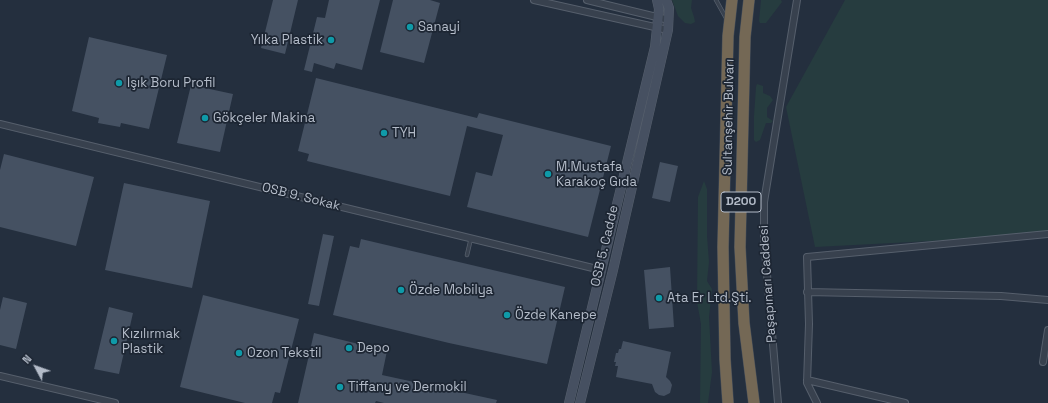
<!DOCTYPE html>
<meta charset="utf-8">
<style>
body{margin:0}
#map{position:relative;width:1048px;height:403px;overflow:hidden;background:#242f3e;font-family:"Space Grotesk",sans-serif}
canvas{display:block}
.north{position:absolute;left:16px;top:347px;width:40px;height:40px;-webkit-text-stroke:3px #1d2633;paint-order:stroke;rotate:311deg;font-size:11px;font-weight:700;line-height:16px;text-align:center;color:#b4bcc9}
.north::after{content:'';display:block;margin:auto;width:14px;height:18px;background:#b4bcc9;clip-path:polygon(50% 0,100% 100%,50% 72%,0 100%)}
</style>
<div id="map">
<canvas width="1048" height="403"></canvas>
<div class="north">N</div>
</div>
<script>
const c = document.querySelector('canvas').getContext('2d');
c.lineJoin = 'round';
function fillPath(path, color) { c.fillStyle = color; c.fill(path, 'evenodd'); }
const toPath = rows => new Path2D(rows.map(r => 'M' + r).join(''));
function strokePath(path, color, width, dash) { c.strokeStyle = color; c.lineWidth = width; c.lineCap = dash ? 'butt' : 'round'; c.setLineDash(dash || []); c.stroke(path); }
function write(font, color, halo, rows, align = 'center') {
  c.font = font + ' "Space Grotesk",sans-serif'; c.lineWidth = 3.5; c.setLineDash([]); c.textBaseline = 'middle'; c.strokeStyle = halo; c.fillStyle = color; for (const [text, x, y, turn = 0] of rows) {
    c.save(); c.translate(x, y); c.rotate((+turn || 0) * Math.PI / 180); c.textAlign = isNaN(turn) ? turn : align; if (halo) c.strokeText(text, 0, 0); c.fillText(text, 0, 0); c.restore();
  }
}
const green = toPath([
 [672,0,692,0,691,8,694,17,695,22,691,24,685,23,678,16],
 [761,0,781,0,782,2,766,23,760,23,759,21],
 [845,0,1048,0,1048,235,815,247,786,107],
 [757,84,763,86,763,93,770,96,773,100,767,108,767,117,773,121,771,123,766,123,760,140,756,142,754,140,754,116,756,87],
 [704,181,707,189,707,236,709,262,707,281,712,289,709,317,712,372,708,403,700,403,701,324,697,302,698,197]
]);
const building = toPath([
 [273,0,298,0,285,54,261,48],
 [329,0,380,0,362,70,336,63,334,69,314,63,312,72,304,70,317,17,325,18],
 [393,0,430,0,440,3,424,63,380,52],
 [89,37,167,55,149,129,121,123,120,127,98,123,99,118,72,111],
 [316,78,477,118,479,113,611,146,588,237,467,207,476,172,492,176,503,135,467,126,450,196,307,161,309,154,298,151],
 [191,85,233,94,220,152,177,143],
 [4,154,94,177,76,246,0,227,0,170],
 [660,162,678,166,670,202,652,198],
 [124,183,210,201,192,288,105,270],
 [323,234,334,236,319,306,308,304],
 [361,239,565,287,547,364,449,343,333,315,350,246,359,248],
 [670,267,674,327,649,329,644,270],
 [203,295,299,319,280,393,275,392,272,403,245,403,180,387],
 [3,297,27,303,16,349,0,345,0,310],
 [109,307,133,313,119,374,94,369],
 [314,333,387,351,382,375,497,400,496,403,384,403,376,401,375,403,298,403],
 [623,341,671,352,666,377,670,381,672,385,670,393,664,396,659,395,655,392,652,384,616,377,618,366,615,366,616,362,614,362,616,353,618,353,619,349,621,349]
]);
const lane = toPath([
 [716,0,726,18],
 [467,255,471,238]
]);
const street = toPath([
 [534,0,668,30],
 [587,0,669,20],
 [0,124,601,270],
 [807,292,1001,296,1048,300],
 [1043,362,1048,330],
 [0,376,115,403],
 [807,380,905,403],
 [778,403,764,239,764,202,797,0],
 [817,403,807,383,809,324,807,257,1048,234]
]);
const secondary = toPath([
 [569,403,655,47,659,9,657,0],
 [580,403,613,270,668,30,669,8,666,0]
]);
const highway = toPath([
 [749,0,745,37,740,247,744,323,754,403],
 [728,403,725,359,723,247,728,36,732,0]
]);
const markers = [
 [410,27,4,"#0f9aa8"],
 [331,40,4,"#0f9aa8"],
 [119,83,4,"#0f9aa8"],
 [205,118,4,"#0f9aa8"],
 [384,133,4,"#0f9aa8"],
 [548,174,4,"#0f9aa8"],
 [401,290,4,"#0f9aa8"],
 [659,298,4,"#0f9aa8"],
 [507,315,4,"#0f9aa8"],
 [114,341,4,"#0f9aa8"],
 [349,348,4,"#0f9aa8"],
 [239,353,4,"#0f9aa8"],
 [340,387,4,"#0f9aa8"]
];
const shields = [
 [741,202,40]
];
const shieldNames = [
 ["D200",741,202]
];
const poiNames = [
 ["Sanayi",418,27],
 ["Yılka Plastik",323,40,"right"],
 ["Işık Boru Profil",127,83],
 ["Gökçeler Makina",213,118],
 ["TYH",392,133],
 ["M.Mustafa",556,167],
 ["Karakoç Gıda",556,182],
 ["Özde Mobilya",409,290],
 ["Ata Er Ltd.Şti.",667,298],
 ["Özde Kanepe",515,315],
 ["Kızılırmak",122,334],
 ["Plastik",122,349],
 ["Depo",357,348],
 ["Ozon Tekstil",247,353],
 ["Tiffany ve Dermokil",348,387]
];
const streetNames = [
 ["Sultanşehir Bulvarı",729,117,-89],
 ["OSB 9. Sokak",301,197,14],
 ["OSB 5. Cadde",605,246,-77],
 ["Paşapınarı Caddesi",768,284,-94]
];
fillPath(green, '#263c3f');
fillPath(building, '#455162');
strokePath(lane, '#565f6c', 4.5);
strokePath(street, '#565f6c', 8);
strokePath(secondary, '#565f6c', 10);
strokePath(highway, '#434c59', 12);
strokePath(lane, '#38414e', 3);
strokePath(street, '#38414e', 6);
strokePath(secondary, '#465061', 9);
strokePath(highway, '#746855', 11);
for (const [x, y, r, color] of markers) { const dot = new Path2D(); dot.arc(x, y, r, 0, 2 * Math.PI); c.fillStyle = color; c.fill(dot); strokePath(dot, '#1d2633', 1.5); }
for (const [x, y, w] of shields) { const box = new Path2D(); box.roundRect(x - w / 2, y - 10, w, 20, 3); c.fillStyle = '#1d2633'; c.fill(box); strokePath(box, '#b4bcc9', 1); }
write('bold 12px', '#b4bcc9', null, shieldNames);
write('13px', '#b4bcc9', '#1d2633', poiNames, 'left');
write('13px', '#b4bcc9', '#1d2633', streetNames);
</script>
